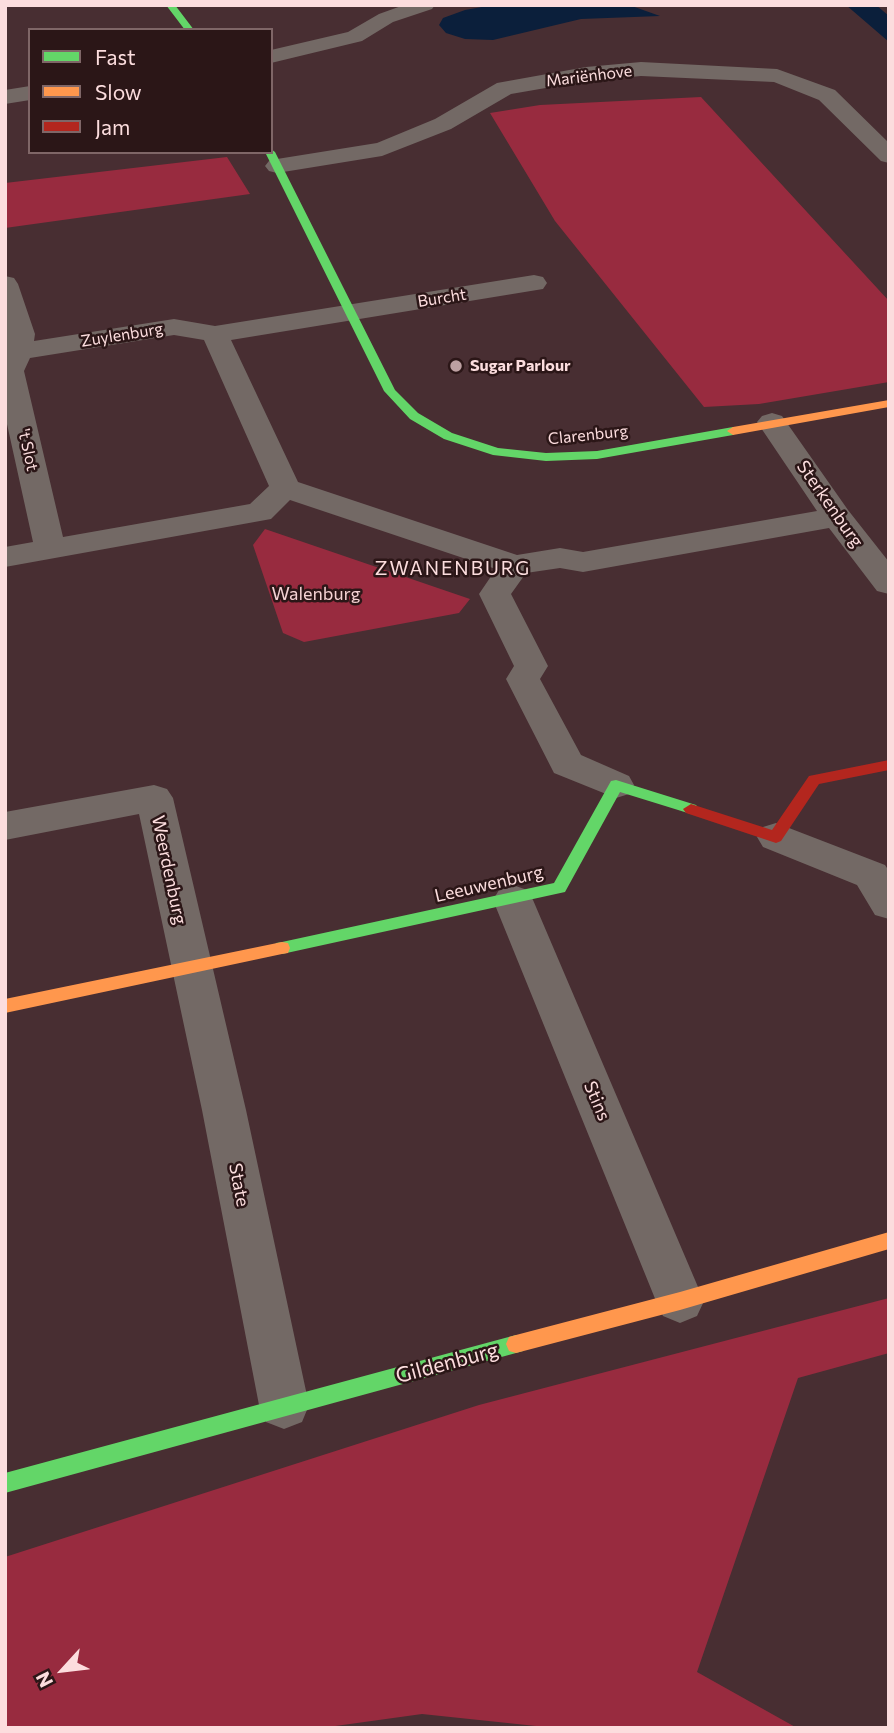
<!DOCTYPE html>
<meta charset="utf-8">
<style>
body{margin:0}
#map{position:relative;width:894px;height:1733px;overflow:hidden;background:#482e32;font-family:Commissioner,sans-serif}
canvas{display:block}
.frame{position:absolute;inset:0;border:7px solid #fcddde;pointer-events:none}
.legend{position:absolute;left:28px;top:28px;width:245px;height:126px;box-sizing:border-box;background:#2b1617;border:2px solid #7f6667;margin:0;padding:9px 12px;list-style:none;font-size:21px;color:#fcddde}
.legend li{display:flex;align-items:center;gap:14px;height:35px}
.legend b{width:35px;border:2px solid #7f6667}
.north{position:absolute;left:28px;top:1635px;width:70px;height:70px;-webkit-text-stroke:5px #2b1617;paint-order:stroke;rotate:243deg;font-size:19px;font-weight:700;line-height:28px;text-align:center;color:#fcddde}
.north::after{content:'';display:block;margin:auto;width:24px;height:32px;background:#fcddde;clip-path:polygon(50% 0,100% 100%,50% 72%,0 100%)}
</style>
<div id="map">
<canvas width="894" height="1733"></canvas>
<div class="frame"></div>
<ul class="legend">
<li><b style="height:9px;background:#63d668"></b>Fast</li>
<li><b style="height:9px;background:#ff974d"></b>Slow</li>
<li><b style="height:9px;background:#b3261e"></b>Jam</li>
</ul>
<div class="north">N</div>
</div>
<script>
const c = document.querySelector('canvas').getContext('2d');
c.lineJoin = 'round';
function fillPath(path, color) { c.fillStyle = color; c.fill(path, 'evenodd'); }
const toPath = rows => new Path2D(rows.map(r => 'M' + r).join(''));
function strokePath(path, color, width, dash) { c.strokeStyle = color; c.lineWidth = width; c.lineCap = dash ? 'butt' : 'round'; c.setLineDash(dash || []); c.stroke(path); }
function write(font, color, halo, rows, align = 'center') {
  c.font = font + ' Commissioner,sans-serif'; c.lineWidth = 5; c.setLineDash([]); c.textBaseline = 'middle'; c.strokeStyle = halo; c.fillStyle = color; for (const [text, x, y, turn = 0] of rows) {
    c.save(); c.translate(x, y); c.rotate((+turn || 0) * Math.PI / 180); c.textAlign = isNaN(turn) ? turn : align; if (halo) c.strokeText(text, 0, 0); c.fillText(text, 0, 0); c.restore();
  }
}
const green = toPath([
 [701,97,889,301,889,382,759,404,704,407,555,221,490,113,540,105],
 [227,157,250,194,5,228,5,183],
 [265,529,470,599,459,613,304,642,283,633,253,545],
 [889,1298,889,1353,798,1378,697,1672,797,1728,555,1728,422,1714,321,1728,5,1728,5,1557,479,1405]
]);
const water = toPath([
 [493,5,629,5,660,16,581,19,493,40,465,39,446,33,439,25,443,18,465,10],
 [846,5,876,5,889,16,889,42]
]);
const street = toPath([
 [404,5,435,5,432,9,393,22,362,41,271,63,271,50,348,32,379,14,404,5],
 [641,62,777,69,835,90,889,143,889,163,881,161,819,100,774,82,641,76,586,81,511,94,451,129,382,156,277,173,269,171,265,166,269,161,277,159,377,143,435,119,497,83,586,67,641,62],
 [30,86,30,100,5,104,5,90,30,86],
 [534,275,543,277,547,283,543,289,231,340,298,482,517,555,560,548,583,552,817,511,757,422,762,416,772,413,782,416,848,510,889,562,889,594,877,591,829,528,583,572,560,568,526,573,511,594,548,666,540,679,581,755,629,776,634,785,629,794,616,798,554,773,506,679,514,666,479,594,496,569,290,500,271,519,260,521,5,567,5,547,33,542,5,415,5,276,14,278,18,284,35,334,34,341,174,319,215,326,534,275],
 [174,335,204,340,269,486,250,504,63,537,24,371,30,358,174,335],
 [154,785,167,789,173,798,246,1110,309,1405,302,1422,284,1429,266,1422,259,1405,202,1110,139,814,5,840,5,812,154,785],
 [776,823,885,865,889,871,889,919,875,915,857,885,763,847,757,837,763,827,776,823],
 [513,885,527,890,533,900,704,1301,697,1316,680,1323,663,1316,656,1301,493,900,499,890,513,885]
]);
const fast = toPath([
 [166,5,175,5,194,30,185,30,166,5],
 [271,149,275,152,395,390,418,413,452,433,498,448,546,453,597,451,733,427,739,431,733,435,597,459,546,461,493,455,444,439,410,419,384,391,265,152,271,152,271,149],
 [616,780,696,805,699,809,691,814,620,792,565,892,282,954,276,953,274,948,276,943,282,942,554,883,611,781,616,780],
 [516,1335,523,1337,526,1344,523,1351,516,1353,5,1493,5,1473,516,1335]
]);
const slow = toPath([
 [889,400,889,407,733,435,727,431,733,427,889,400],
 [282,942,288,943,290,948,288,953,282,954,5,1013,5,999,282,942],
 [889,1232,889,1249,680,1310,516,1353,509,1351,506,1344,509,1337,516,1335,680,1292,889,1232]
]);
const jam = toPath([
 [889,760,889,770,819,784,781,841,776,843,686,813,683,809,691,804,772,830,809,776,889,760]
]);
const markers = [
 [456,366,7,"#bda0a2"]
];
const farStreetnames = [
 ["Mariënhove",589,76,-7],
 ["Burcht",442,298,-9],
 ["Zuylenburg",122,335,-9],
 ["Clarenburg",588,435,-6],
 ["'t Slot",28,450,77]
];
const farPoinames = [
 ["Sugar Parlour",470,366]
];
const streetNames = [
 ["Sterkenburg",830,504,55],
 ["Weerdenburg",169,870,78],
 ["Leeuwenburg",489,884,-13],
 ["Stins",597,1101,67],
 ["State",239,1185,79]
];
const parkNames = [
 ["Walenburg",316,594]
];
const neighbourhoodNames = [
 ["ZWANENBURG",453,569]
];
const nearStreetnames = [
 ["Gildenburg",447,1363,-15]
];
fillPath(green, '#982b3f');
fillPath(water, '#0b1f3b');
fillPath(street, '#736965');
fillPath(fast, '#63d668');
fillPath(slow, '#ff974d');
fillPath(jam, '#b3261e');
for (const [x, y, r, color] of markers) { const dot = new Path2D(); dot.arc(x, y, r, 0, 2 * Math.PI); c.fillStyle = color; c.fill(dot); strokePath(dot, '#2b1617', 2.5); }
write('16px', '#fcddde', '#2b1617', farStreetnames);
write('bold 16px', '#fcddde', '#2b1617', farPoinames, 'left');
write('18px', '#fcddde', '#2b1617', streetNames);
write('18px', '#f5d3d4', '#2b1617', parkNames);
c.letterSpacing = '2px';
write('19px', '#fcddde', '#2b1617', neighbourhoodNames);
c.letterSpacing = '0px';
write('21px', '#fcddde', '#2b1617', nearStreetnames);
</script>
